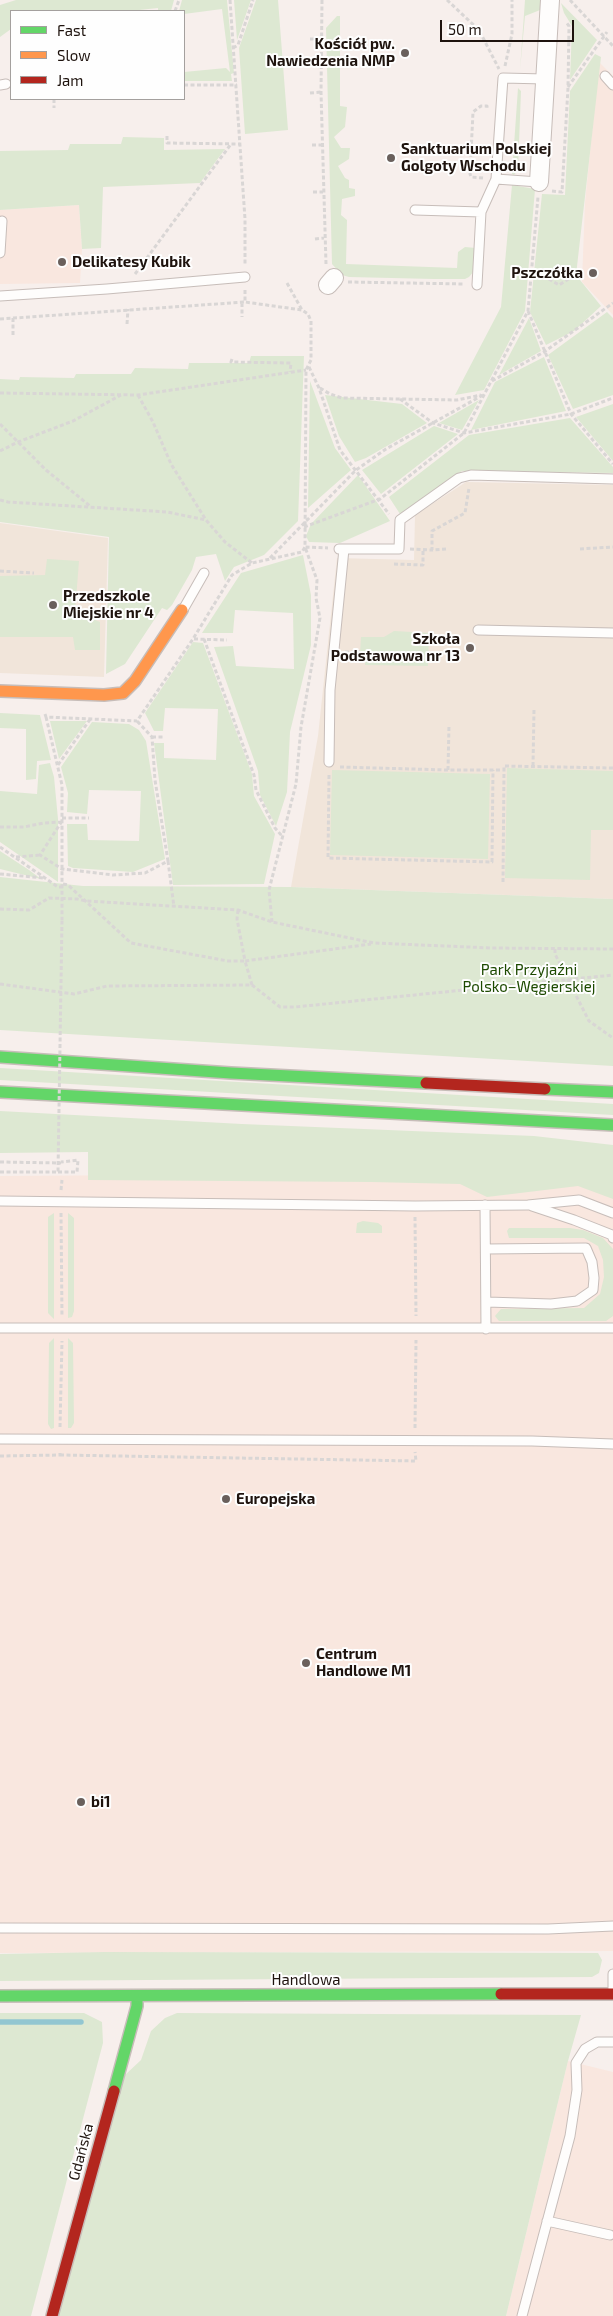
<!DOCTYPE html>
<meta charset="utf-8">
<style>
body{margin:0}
#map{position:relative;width:613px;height:2316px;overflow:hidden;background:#f7efec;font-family:"Exo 2",sans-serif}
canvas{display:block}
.legend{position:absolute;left:10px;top:10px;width:175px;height:90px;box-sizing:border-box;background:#fefefe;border:1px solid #a4a09e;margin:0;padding:6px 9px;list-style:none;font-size:15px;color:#1e130e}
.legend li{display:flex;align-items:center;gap:10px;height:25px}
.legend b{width:25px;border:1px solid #a4a09e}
.scale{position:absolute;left:440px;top:20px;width:134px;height:22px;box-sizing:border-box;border:2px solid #1e130e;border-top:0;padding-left:6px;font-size:15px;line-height:18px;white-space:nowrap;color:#1e130e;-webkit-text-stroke:4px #fefefe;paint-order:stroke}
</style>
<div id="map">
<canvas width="613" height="2316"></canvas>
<ul class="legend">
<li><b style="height:6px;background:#63d668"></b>Fast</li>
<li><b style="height:6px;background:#ff974d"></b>Slow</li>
<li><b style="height:6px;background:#b3261e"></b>Jam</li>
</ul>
<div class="scale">50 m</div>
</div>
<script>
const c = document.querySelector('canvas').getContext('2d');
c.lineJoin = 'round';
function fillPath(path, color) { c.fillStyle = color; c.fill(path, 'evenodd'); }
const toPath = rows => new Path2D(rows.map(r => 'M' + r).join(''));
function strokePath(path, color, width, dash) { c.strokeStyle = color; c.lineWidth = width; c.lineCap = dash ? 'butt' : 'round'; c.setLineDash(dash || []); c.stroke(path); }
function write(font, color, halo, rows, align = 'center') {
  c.font = font + ' "Exo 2",sans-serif'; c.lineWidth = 4; c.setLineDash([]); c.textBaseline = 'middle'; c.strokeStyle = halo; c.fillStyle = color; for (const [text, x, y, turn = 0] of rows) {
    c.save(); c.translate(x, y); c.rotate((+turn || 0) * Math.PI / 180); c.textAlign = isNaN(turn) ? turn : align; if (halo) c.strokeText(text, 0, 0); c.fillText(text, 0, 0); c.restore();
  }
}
const built = toPath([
 [599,62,613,76,613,315,582,282,585,203],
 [79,205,82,249,80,283,0,284,0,210],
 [613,1172,613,1951,0,1953,0,1176],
 [568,2061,613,2072,613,2316,506,2316]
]);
const education = toPath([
 [466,482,613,485,613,899,291,887,318,736,337,558,414,560,415,515],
 [0,523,108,538,104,677,0,673]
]);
const green = toPath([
 [16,0,174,0,171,11,158,11,158,8,130,11,11,11,11,29,0,37,0,5],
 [182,0,227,0,234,73,231,74,232,81,184,81,184,72,226,68,230,72,222,9,184,14,184,11,179,11],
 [234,0,251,0,237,40],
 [256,0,278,0,288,130,245,134,239,48],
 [525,0,540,0,540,10,525,16,520,70],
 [561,3,597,40,570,80,572,26,564,13],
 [337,16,340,16,340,106,347,107,345,127,334,137,341,148,350,148,349,159,338,166,345,178,349,180,349,188,355,189,355,196,342,199,341,215,347,220,346,264,457,268,458,252,465,247,476,248,474,271,469,277,465,279,434,279,349,277,342,275,332,264,326,28],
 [595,54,601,57,576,275,601,306,574,331,546,345,530,312,542,194,565,195,570,91],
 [518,88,521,91,518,170,514,175,512,174],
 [123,137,164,138,164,150,225,149,200,183,103,187,101,248,82,249,79,205,0,210,0,151,68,150,70,144,121,144],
 [512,185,535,189,525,311,484,390,455,395,501,307],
 [607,312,613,318,613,395,573,409,548,355],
 [529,318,541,351,499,375],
 [251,356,304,356,298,521,264,555,234,567,225,581,216,554,196,557,192,570,172,605,167,610,162,608,125,664,106,674,109,537,0,522,0,379,19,380,20,377,74,378,76,374,131,374,135,368,188,369,189,363,249,363],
 [544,357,566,411,471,430,495,382],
 [310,381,335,448,351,470,308,508],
 [325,395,402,404,427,423,366,458,355,462,339,436],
 [479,400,462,430,439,423],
 [613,404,613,461,576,417],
 [570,418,613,467,613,473,462,471,400,514,389,497,469,435],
 [434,426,458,434,381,494,362,470],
 [358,475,390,521,340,543,309,542,306,536,311,524],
 [303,555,311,595,311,645,290,732,287,792,276,826,260,795,258,771,214,647,233,646,236,666,294,669,293,613,235,610,233,633,202,633,241,573],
 [47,559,79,561,75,612,100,622,100,650,75,650,73,637,0,637,0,576,45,575],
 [394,631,429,633,428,666,365,665,365,655,360,654,361,637,384,637],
 [193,642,203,643,252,774,254,796,275,834,264,884,173,885,154,743,164,743,164,758,216,760,218,709,165,708,163,731,154,731,145,713],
 [0,713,40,715,51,760,37,761,36,779,26,780,26,729,0,728],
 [50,721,87,721,59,759],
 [92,722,129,724,139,730,146,741,165,859,133,872,73,868,68,866,67,824,87,824,88,840,139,841,141,791,89,790,87,814,67,812,68,793,61,767],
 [50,763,54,777,58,819,58,882,0,842,0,791,37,794,39,765],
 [507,768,613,771,613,830,591,830,590,880,505,878],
 [332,770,490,774,488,859,330,855],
 [0,851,29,870,41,879,0,869],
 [0,877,83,886,291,887,613,899,613,1066,0,1030],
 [0,1068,613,1104,613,1115,0,1080],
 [0,1111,242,1124,534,1136,613,1145,613,1199,578,1186,487,1197,460,1184,371,1182,88,1180,88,1152,0,1153],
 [54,1213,54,1319,48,1313,48,1217],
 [68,1213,74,1218,74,1311,72,1317,68,1318],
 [363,1221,378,1223,382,1226,382,1233,356,1233,357,1223],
 [509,1228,570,1228,583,1230,603,1238,613,1249,613,1316,606,1321,499,1321,495,1316,501,1309,584,1308,600,1294,604,1277,603,1260,598,1246,584,1238,509,1238,507,1231],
 [54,1338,54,1428,51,1429,48,1424,49,1343],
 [68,1338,73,1343,74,1423,71,1428,68,1428],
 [105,1952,598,1953,602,1960,599,1973,592,1977,0,1981,0,1954],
 [0,2013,84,2013,102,2022,103,2043,31,2316,0,2316],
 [177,2013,581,2015,568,2061,506,2316,58,2316,125,2075,141,2060,151,2031,165,2018]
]);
const stream = toPath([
 [0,2022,81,2022]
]);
const path = toPath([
 [230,0,245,219,245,266],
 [322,0,321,92,326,264],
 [447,0,479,30,499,69],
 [570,0,613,46],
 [175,11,179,0],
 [310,39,321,39],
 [233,48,238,45,253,0],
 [505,66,512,34,512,0],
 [184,85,237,85],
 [568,87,607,32],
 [310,93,321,92],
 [54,99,54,108],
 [167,136,167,143,240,144],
 [312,145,322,145],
 [483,178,471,177,470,174,473,112,481,106,487,106,487,108],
 [552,191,562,192,568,88,569,26,566,22],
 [313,192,323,192],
 [315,239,324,238],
 [532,269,559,285,573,276],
 [135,274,231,144],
 [348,282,465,284],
 [287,283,302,310],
 [242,303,242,317],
 [528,311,571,414,613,464],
 [0,319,245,302],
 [127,324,128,309],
 [13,335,13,318],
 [232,359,231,362,291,363,290,372],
 [309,367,319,388,340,450,389,514],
 [492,381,544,352,613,303],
 [320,388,330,394,342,398,457,400,481,395],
 [0,393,138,395,306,370],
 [138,395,153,422,171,464,206,520,225,542,252,563],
 [400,399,433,423,464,433,571,414,613,398],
 [0,424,46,470,90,506],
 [0,451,18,442,73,421,121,395],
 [0,500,8,502,167,512,206,520],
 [304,527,380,499,464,433,528,311,538,197],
 [410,549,432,550],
 [446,549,432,550,432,531,465,513,469,488],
 [580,549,613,547],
 [270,558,356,470,386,449,483,395],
 [394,564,423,565,423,550],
 [0,571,34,573],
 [194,639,227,640],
 [204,639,254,775,256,790,275,828,282,836],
 [345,652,360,652],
 [45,714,46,717,137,721,193,639,232,575,252,563,302,552,305,547,306,370,311,360,311,321,308,314,302,310,245,302,245,290],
 [46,717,62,785,62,920],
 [152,737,165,737],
 [58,765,91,718],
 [533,766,534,710],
 [340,767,448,770,504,770,504,766,613,768],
 [448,770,449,725],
 [329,775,328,858,492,862,493,770],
 [62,818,89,818],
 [62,821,40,855,62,869,113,875,145,873,168,861,155,780,152,737,137,721],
 [0,827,24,827,44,823,61,822],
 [0,847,58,887,63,887],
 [16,857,40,855],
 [168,861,174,907],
 [0,874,44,878],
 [503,882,504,770],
 [63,884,68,885,131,943,228,961,245,961,252,985],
 [0,909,29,910,49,898,77,899,86,901,238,910,272,922,374,943,492,948,613,949],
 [238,910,237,919,245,961,371,944],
 [272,922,269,890,296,784,301,727,320,618,316,598,317,580,305,547,328,548],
 [555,949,555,954,589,1021,613,1038],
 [0,984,74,994,107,986,252,985,280,1007,295,1007,613,975],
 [0,1162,61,1163],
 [58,1172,77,1172,78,1160,61,1162],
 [61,1190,62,1180],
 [61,1213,62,1317],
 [415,1217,416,1316],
 [60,1427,62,1341],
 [415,1428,416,1340],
 [60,1455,416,1461,415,1452],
 [0,1456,60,1455,60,1453]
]);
const lane = toPath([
 [605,76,613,85],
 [0,85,6,84],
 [496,179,539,182],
 [415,210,481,212],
 [0,253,2,221],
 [477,285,481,212,496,179,503,78,545,79],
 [0,296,107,289,245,277],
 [339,549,399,549,400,520,459,478,471,475,613,479],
 [184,608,204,573],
 [478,630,613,633],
 [329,762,330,690,344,549],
 [0,1201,415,1206,528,1205,579,1200,613,1213],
 [485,1205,486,1329],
 [532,1206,574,1220,612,1235,613,1238],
 [486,1249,586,1248,592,1262,594,1278,593,1290,577,1301,551,1304,487,1302],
 [0,1328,613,1328],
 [0,1439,532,1441,613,1444],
 [0,1928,548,1929,613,1926],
 [613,1992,613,1974],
 [547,2221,610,2235],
 [522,2316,570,2136,577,2090,576,2063,585,2049,597,2042,613,2042]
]);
const street = toPath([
 [539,182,550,0],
 [328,285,334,278]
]);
const fast = toPath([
 [0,1057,231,1073,426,1083],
 [545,1089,613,1092],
 [0,1092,613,1125],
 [0,1996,501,1994],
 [114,2091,137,2006,137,1996]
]);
const slow = toPath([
 [0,691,104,695,123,693,135,681,182,610]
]);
const jam = toPath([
 [426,1083,545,1089],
 [501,1994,613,1994],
 [52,2316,114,2091]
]);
const pathBridge = toPath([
 [0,1172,58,1172,62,920]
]);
const markers = [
 [405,53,5,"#6a605c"],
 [391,158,5,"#6a605c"],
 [62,262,5,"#6a605c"],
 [593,273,5,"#6a605c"],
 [53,605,5,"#6a605c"],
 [470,648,5,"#6a605c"],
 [226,1499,5,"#6a605c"],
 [306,1663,5,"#6a605c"],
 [81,1802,5,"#6a605c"]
];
const poiNames = [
 ["Kościół pw.",395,44,"right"],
 ["Nawiedzenia NMP",395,61,"right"],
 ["Sanktuarium Polskiej",401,149],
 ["Golgoty Wschodu",401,166],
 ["Delikatesy Kubik",72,262],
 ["Pszczółka",583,273,"right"],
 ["Przedszkole",63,596],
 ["Miejskie nr 4",63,613],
 ["Szkoła",460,639,"right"],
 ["Podstawowa nr 13",460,656,"right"],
 ["Europejska",236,1499],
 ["Centrum",316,1654],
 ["Handlowe M1",316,1671],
 ["bi1",91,1802]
];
const parkNames = [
 ["Park Przyjaźni",529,970],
 ["Polsko–Węgierskiej",529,987]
];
const streetNames = [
 ["Handlowa",306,1980],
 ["Gdańska",81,2152,-75]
];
fillPath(built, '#f9e7df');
fillPath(education, '#f1e5da');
fillPath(green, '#dde8d2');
strokePath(stream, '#92c6d1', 5.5);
strokePath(lane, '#c7bdb9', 11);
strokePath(street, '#c7bdb9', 20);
strokePath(fast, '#c7bdb9', 14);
strokePath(slow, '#c7bdb9', 14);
strokePath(jam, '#c7bdb9', 14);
strokePath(path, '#d9d6d5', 3, [4, 2.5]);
strokePath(lane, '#fefdfc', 9);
strokePath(street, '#fefdfc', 18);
strokePath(fast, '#63d668', 11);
strokePath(slow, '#ff974d', 11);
strokePath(jam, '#b3261e', 11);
strokePath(pathBridge, '#d9d6d5', 3, [4, 2.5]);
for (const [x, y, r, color] of markers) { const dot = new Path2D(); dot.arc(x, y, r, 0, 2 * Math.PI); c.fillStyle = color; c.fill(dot); strokePath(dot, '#fefefe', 2); }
write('bold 15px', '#1e130e', '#fefefe', poiNames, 'left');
write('15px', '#1d4a00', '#fefefe', parkNames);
write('15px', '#1e130e', '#fefefe', streetNames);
</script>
